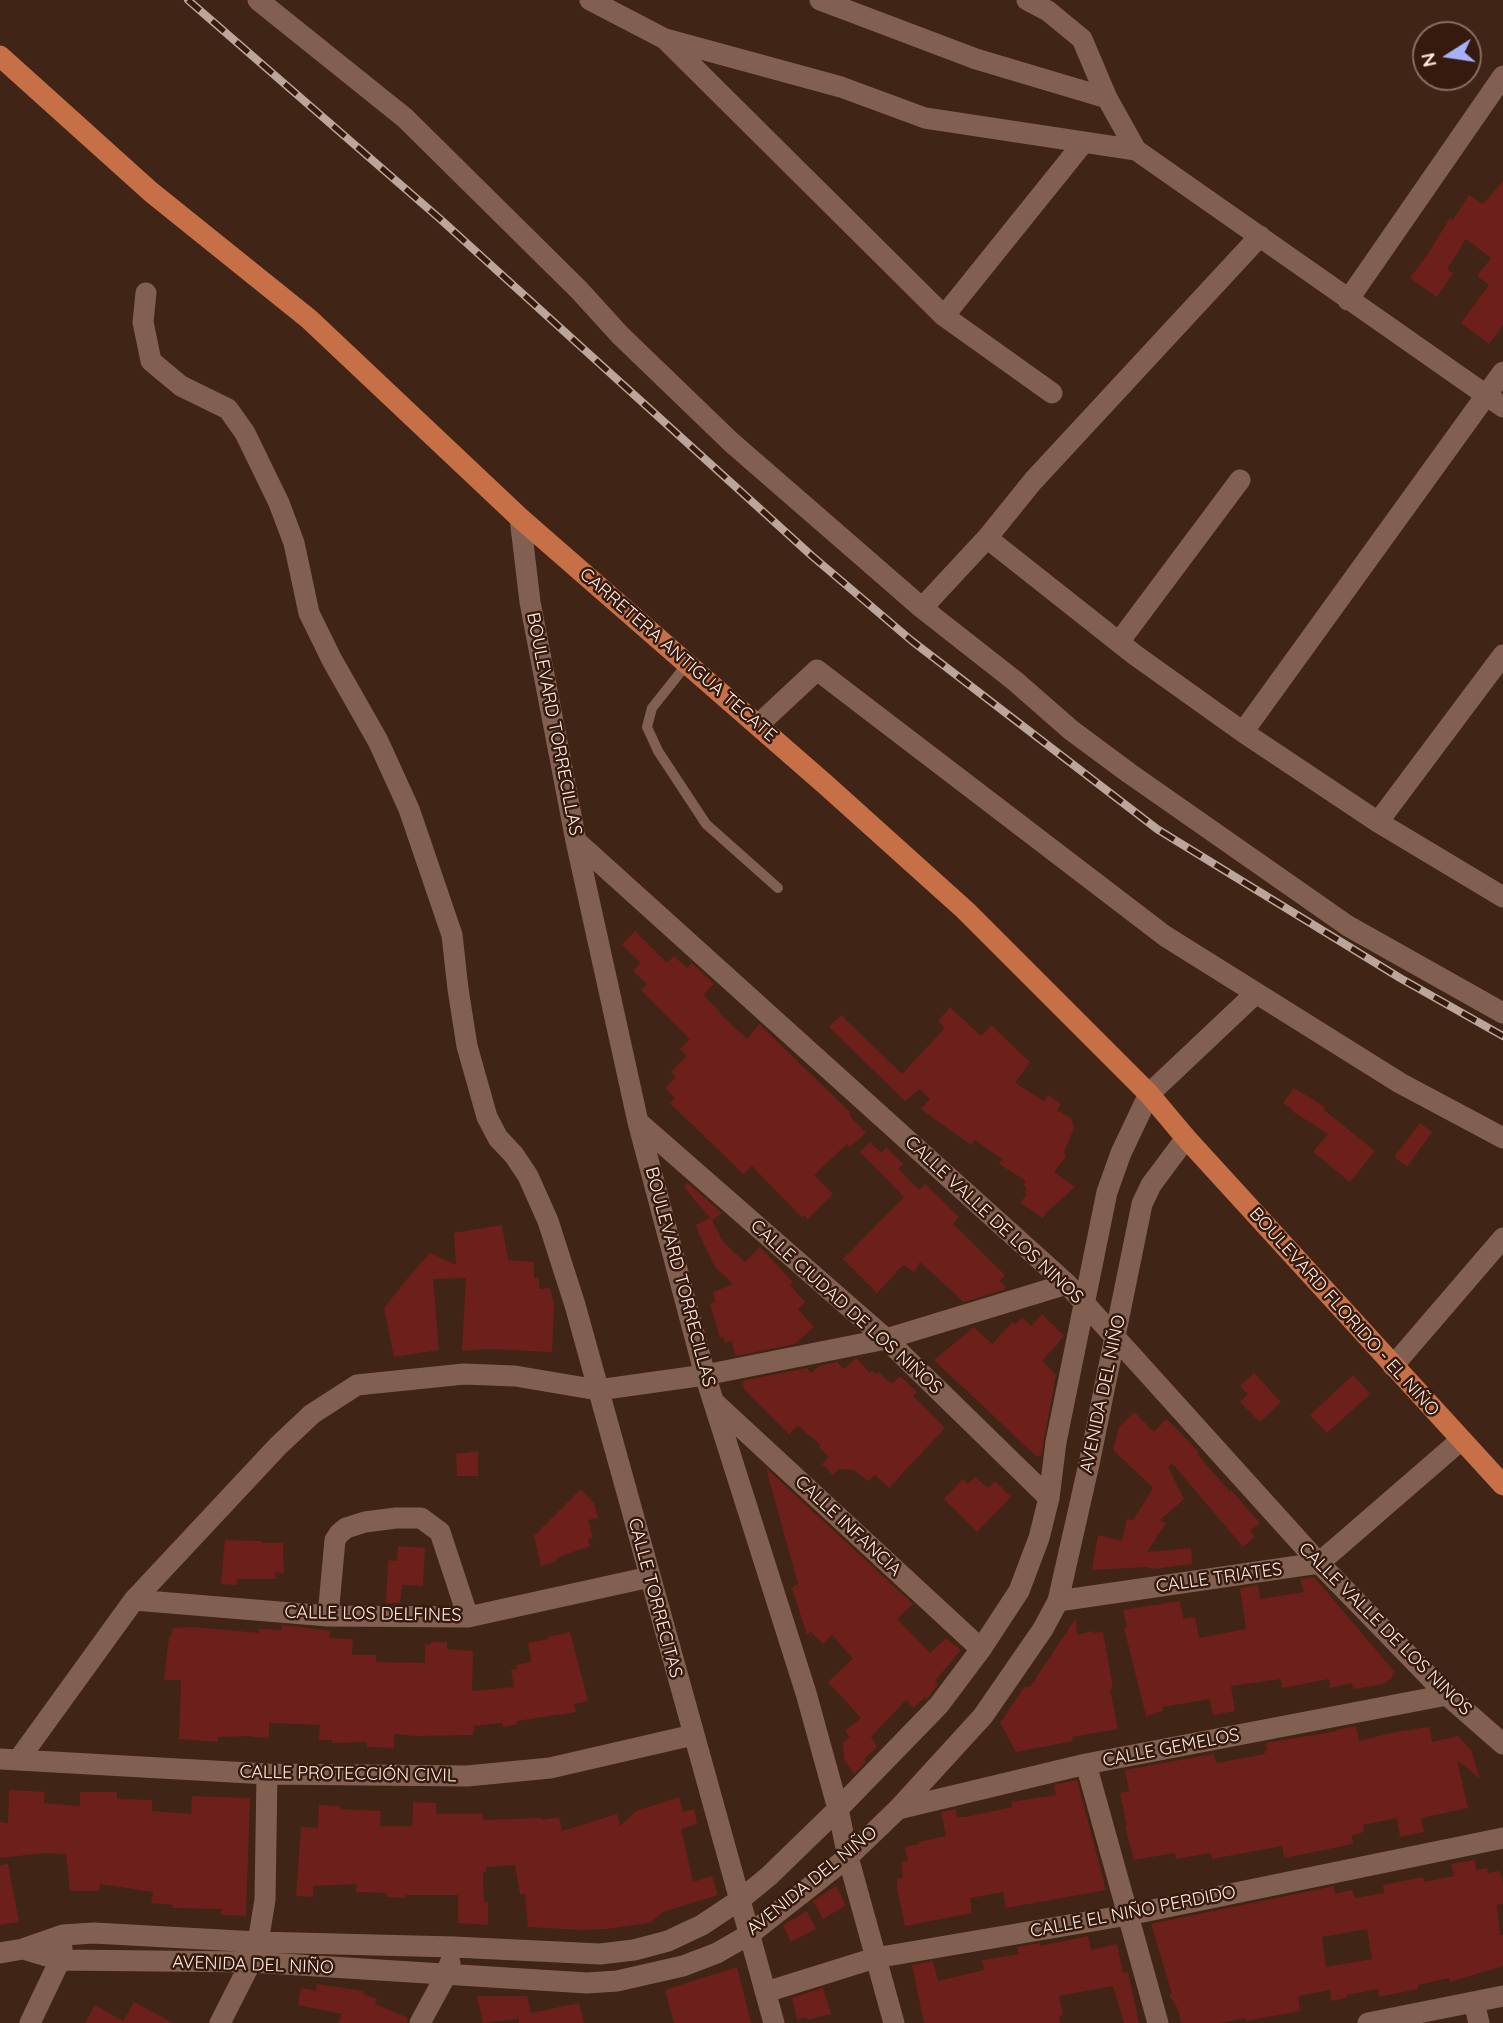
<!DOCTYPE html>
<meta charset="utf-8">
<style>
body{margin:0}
#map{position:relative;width:1503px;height:2023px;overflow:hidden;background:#402416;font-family:Quicksand,sans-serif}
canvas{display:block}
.north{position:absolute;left:1412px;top:21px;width:70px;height:70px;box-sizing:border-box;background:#351a0d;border:2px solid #866e63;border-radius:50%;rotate:258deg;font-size:19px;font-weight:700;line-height:28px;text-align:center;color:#ffebe3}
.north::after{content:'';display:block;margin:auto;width:24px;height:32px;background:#a6b1fc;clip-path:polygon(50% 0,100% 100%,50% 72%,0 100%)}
</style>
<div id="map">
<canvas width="1503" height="2023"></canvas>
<div class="north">N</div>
</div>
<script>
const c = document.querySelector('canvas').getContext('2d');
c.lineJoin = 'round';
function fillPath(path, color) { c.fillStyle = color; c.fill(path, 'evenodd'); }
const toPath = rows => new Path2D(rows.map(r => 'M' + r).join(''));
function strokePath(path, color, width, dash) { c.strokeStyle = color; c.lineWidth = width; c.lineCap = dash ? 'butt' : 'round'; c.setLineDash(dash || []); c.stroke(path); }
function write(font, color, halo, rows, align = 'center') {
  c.font = font + ' Quicksand,sans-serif'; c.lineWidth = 5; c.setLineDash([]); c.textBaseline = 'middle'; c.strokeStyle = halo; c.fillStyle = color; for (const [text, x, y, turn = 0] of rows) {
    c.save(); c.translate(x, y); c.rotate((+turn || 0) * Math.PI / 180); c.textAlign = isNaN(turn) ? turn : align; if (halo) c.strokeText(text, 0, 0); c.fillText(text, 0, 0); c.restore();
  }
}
const building = toPath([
 [1503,181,1503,325,1489,344,1461,323,1489,285,1477,276,1491,258,1466,239,1447,269,1453,273,1437,297,1410,278,1427,255,1450,218,1453,220,1469,195,1483,204],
 [635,931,667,963,674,956,687,968,692,963,714,984,703,995,720,1012,719,1013,747,1039,759,1024,851,1113,849,1115,866,1133,850,1147,847,1144,814,1175,833,1194,808,1219,804,1215,802,1218,752,1166,743,1174,670,1103,675,1098,665,1088,676,1077,671,1072,687,1056,680,1049,690,1039,641,990,647,984,633,971,641,963,622,945],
 [950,1007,981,1036,991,1025,1030,1062,1015,1083,1044,1101,1048,1095,1061,1104,1057,1110,1071,1118,1074,1128,1064,1152,1066,1156,1054,1172,1075,1187,1047,1212,1043,1218,1020,1203,1027,1194,1024,1192,1027,1188,1023,1185,1026,1181,999,1164,1002,1159,975,1140,971,1145,921,1109,930,1099,920,1089,905,1101,829,1027,841,1015,902,1074,945,1028,938,1021],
 [1294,1088,1325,1107,1324,1110,1375,1151,1350,1182,1313,1152,1328,1134,1292,1111,1293,1110,1283,1103],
 [1420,1123,1432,1132,1407,1167,1394,1157],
 [870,1142,881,1153,886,1147,903,1164,898,1169,919,1190,925,1184,959,1217,953,1224,1005,1275,1000,1281,1006,1287,1003,1290,964,1302,920,1262,914,1272,903,1265,877,1293,843,1259,904,1197,860,1152],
 [688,1183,722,1213,712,1220,723,1242,745,1262,760,1247,793,1282,790,1285,805,1302,798,1309,814,1327,795,1344,735,1356,732,1341,725,1343,723,1337,720,1338,710,1304,716,1302,713,1292,733,1284,715,1267,698,1232,696,1225,710,1218,684,1187],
 [502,1225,508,1260,534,1262,534,1278,539,1278,539,1289,550,1288,554,1304,552,1352,487,1349,462,1351,466,1278,433,1279,439,1350,394,1357,384,1308,407,1279,430,1253,456,1265,454,1233],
 [1042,1314,1064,1336,1042,1361,1056,1375,1041,1456,1036,1456,934,1360,974,1327,992,1344,1013,1322,1015,1325,1022,1318,1031,1326],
 [856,1358,870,1373,872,1371,876,1374,878,1372,892,1384,900,1376,917,1392,913,1396,945,1428,889,1488,875,1475,868,1481,854,1470,839,1469,833,1475,822,1464,829,1457,819,1447,821,1445,798,1426,789,1434,744,1389,742,1381,807,1368,811,1373,819,1366,837,1362,844,1369],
 [1254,1373,1281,1402,1260,1422,1240,1402,1248,1394,1240,1386],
 [1353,1375,1370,1394,1327,1433,1310,1415],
 [1134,1412,1154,1432,1166,1419,1176,1428,1199,1452,1197,1454,1230,1492,1231,1490,1260,1523,1250,1531,1255,1537,1243,1547,1172,1463,1168,1467,1184,1499,1160,1520,1166,1523,1147,1552,1191,1548,1192,1564,1153,1569,1146,1567,1092,1570,1098,1535,1122,1541,1127,1519,1133,1520,1153,1488,1113,1450,1119,1427],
 [478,1451,478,1476,457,1476,456,1454],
 [766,1468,913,1604,897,1619,930,1653,946,1638,961,1650,935,1681,938,1684,927,1699,925,1697,914,1708,906,1700,871,1737,877,1747,864,1759,866,1762,854,1774,844,1759,843,1743,850,1737,845,1731,861,1718,828,1682,853,1659,832,1635,823,1644,811,1632,807,1635,792,1588,798,1584],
 [975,1477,988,1488,995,1481,1011,1497,977,1532,944,1499,963,1479,968,1484],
 [581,1489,594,1503,598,1518,588,1520,593,1537,588,1539,590,1546,556,1558,557,1561,541,1566,534,1536],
 [225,1540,262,1541,262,1543,283,1543,284,1573,275,1572,276,1579,237,1579,237,1585,221,1584],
 [398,1546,425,1548,423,1586,402,1585,400,1603,386,1603,388,1560,397,1561],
 [1314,1577,1394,1671,1391,1679,1383,1684,1353,1689,1352,1683,1330,1688,1329,1679,1282,1688,1281,1679,1231,1686,1235,1711,1213,1715,1210,1699,1162,1707,1163,1711,1146,1716,1124,1628,1127,1628,1123,1610,1180,1601,1183,1619,1195,1617,1199,1638,1246,1629,1240,1588,1258,1585,1260,1599,1304,1592,1300,1579],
 [1076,1618,1077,1635,1093,1631,1094,1633,1103,1632,1113,1689,1110,1689,1118,1729,1072,1737,1073,1741,1016,1752,1000,1723,1024,1687,1030,1687],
 [282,1625,330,1631,329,1638,353,1639,352,1655,376,1655,376,1662,425,1663,425,1644,431,1645,431,1642,447,1642,447,1649,473,1651,472,1691,514,1687,511,1670,517,1669,516,1665,531,1662,528,1643,549,1639,548,1637,570,1632,588,1701,574,1704,576,1712,517,1721,518,1724,503,1727,502,1723,474,1726,473,1735,415,1736,394,1734,394,1748,367,1747,367,1742,332,1743,332,1740,319,1740,320,1725,269,1723,269,1738,252,1737,252,1736,218,1737,218,1742,179,1739,181,1680,164,1680,169,1637,171,1636,173,1628,193,1627,259,1633,259,1629,282,1630],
 [1356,1726,1359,1741,1395,1732,1429,1727,1432,1742,1458,1736,1471,1750,1480,1779,1457,1760,1468,1808,1421,1818,1424,1832,1400,1837,1397,1818,1363,1825,1364,1832,1352,1835,1353,1844,1284,1858,1282,1846,1212,1859,1211,1853,1176,1859,1175,1853,1134,1860,1125,1827,1127,1827,1120,1793,1129,1791,1125,1770,1213,1754,1217,1763,1265,1754,1264,1751,1267,1751,1266,1743,1337,1731,1336,1730],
 [1077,1780,1106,1890,1006,1908,1003,1892,970,1898,972,1913,905,1926,897,1887,897,1879,903,1878,901,1862,908,1861,905,1847,919,1844,919,1842,946,1836,941,1812,956,1809,957,1817,966,1817,1012,1807,1011,1802,1056,1795,1054,1785],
 [9,1790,45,1792,44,1803,80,1806,80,1792,117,1792,117,1799,152,1800,152,1811,191,1814,192,1796,250,1798,246,1916,221,1915,222,1909,173,1908,173,1905,151,1903,153,1892,100,1884,99,1891,70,1891,66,1854,45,1853,0,1858,0,1822,8,1823],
 [679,1797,683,1812,694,1809,697,1824,681,1829,693,1882,712,1876,718,1895,663,1912,650,1923,605,1929,583,1930,528,1927,525,1894,520,1894,515,1865,486,1867,486,1872,483,1872,484,1902,488,1902,488,1925,458,1923,458,1895,406,1895,405,1898,386,1897,387,1893,356,1892,357,1884,313,1886,313,1897,296,1896,301,1827,318,1828,319,1805,340,1806,340,1809,381,1811,380,1826,412,1826,413,1802,436,1803,436,1814,483,1814,483,1820,541,1818,542,1820,559,1817,562,1831,617,1814,620,1826,636,1811],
 [1475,1860,1476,1870,1487,1868,1488,1873,1500,1871,1503,1884,1503,1904,1497,1905,1500,1935,1503,1935,1503,1966,1450,1982,1449,1978,1418,1985,1418,1989,1379,1997,1378,1989,1347,1995,1347,1998,1331,2001,1330,1990,1298,1996,1300,2011,1246,2021,1246,2018,1219,2023,1181,2023,1178,2009,1169,1995,1172,1994,1151,1924,1334,1886,1335,1894,1352,1890,1355,1898,1384,1893,1383,1885,1423,1877,1424,1882,1454,1876,1451,1864],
 [1367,1929,1372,1959,1326,1967,1322,1937],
 [8,1864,19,1922,0,1925,0,1865],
 [836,1886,846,1905,823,1919,813,1901],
 [807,1911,816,1929,791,1942,783,1925],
 [1088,1936,1091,1950,1117,1944,1123,1973,1128,1972,1139,2023,1124,2023,1113,1986,1059,1996,1063,2015,1059,2016,1060,2023,924,2023,912,1965,933,1961,938,1981,984,1970,982,1960,1019,1954,1017,1947,1040,1943,1040,1946],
 [737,1967,751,2023,674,2023,665,1990],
 [317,1984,364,1991,363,1994,377,1999,375,2004,408,2018,407,2023,338,2023,342,2014,298,2005,301,1988,316,1991],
 [823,1988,831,2014,807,2020,807,2017,797,2020,792,1998],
 [477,1996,527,1996,531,2013,579,2003,584,2023,519,2023,519,2019,483,2023],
 [134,2002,173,2023,85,2023,95,2005,123,2021]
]);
const service = toPath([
 [687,664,652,708,647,727,658,751,706,824,778,888]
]);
const minor = toPath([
 [258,0,405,118,579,290,620,335,731,442,922,608,1015,681,1071,730,1129,773,1348,926,1503,1013],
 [590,0,665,39,944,316,1052,393],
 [820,0,976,59,1107,98],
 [1027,0,1048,11,1082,39,1107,98,1136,150],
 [665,39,841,87,925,118,1136,150,1503,407],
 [146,293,143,322,151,361,181,386,228,409,245,433,279,503,294,543,309,613,332,660,378,741,409,809,452,935,458,989,467,1046,487,1117,498,1138,514,1155,528,1176,548,1221,575,1305,774,2023],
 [1348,300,1503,76],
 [944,316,1084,142],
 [520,518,530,602,576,841,638,1122,705,1375,806,1693,838,1809,848,1857,894,2023],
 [987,538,1135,655,1243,732,1378,822,1503,897],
 [922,608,987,538,1033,481,1260,236],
 [1119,642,1240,480],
 [758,725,817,670,1165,936,1400,1083,1503,1138],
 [1243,732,1503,372],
 [1378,822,1503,655],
 [576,841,1067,1284,1319,1563,1447,1695,1503,1744],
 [638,1122,886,1339,1049,1498],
 [1393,1366,1503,1238],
 [716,1404,981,1649],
 [134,1600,328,1616,468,1617,650,1577],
 [1058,1601,1319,1563,1461,1440],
 [328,1616,335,1540,339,1534,346,1528,365,1522,396,1518,421,1518,440,1532,468,1617],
 [0,1759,267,1774,467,1776,550,1768,693,1735],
 [19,1759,134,1600,278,1446,312,1414,357,1385,464,1374,515,1376,598,1390,705,1375,886,1339,1067,1284],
 [1086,1764,1158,2023],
 [898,1809,1086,1764,1447,1695],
 [23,1949,60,1960,251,1962,587,1983,617,1981,683,1966,717,1953,750,1934,848,1857,898,1809,983,1716,1043,1629,1058,1601,1089,1464,1142,1204,1151,1185,1186,1138],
 [0,1953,23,1949,63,1935,94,1933,258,1942,454,1947,600,1954,634,1950,668,1941,702,1925,741,1899,769,1876,838,1809,939,1705,981,1649,1019,1591,1039,1538,1049,1498,1056,1442,1107,1192,1121,1153,1149,1094,1256,993],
 [766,1992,875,1958,1128,1915,1503,1838],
 [1474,2002,1479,2023],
 [30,2023,60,1960,62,1948],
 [220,2023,251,1962,258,1942,265,1900,267,1774],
 [420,2023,446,1975,450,1963],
 [1368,2023,1503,1996]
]);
const primary = toPath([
 [0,56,151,192,309,319,520,518,826,785,965,910,1149,1094,1186,1138,1503,1485]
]);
const rail = toPath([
 [188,0,439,218,812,556,912,641,1157,829,1400,978,1503,1036]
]);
const streetNames = [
 ["CARRETERA ANTIGUA TECATE",678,655,41],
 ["BOULEVARD TORRECILLAS",554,724,79],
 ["CALLE VALLE DE LOS NINOS",994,1220,43],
 ["BOULEVARD TORRECILLAS",680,1277,75],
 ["CALLE CIUDAD DE LOS NIÑOS",846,1307,42],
 ["BOULEVARD FLORIDO - EL NIÑO",1344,1312,48],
 ["AVENIDA DEL NIÑO",1103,1394,-78],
 ["CALLE INFANCIA",848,1526,43],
 ["CALLE TRIATES",1219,1578,-8],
 ["CALLE TORRECITAS",655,1598,75],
 ["CALLE LOS DELFINES",373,1614,1],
 ["CALLE VALLE DE LOS NINOS",1385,1629,45],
 ["CALLE GEMELOS",1171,1748,-11],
 ["CALLE PROTECCIÓN CIVIL",348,1774,1],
 ["AVENIDA DEL NIÑO",812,1881,-39],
 ["CALLE EL NIÑO PERDIDO",1133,1912,-11],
 ["AVENIDA DEL NIÑO",253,1965,2]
];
fillPath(building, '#6d1f1b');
strokePath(service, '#816051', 10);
strokePath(minor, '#816051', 21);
strokePath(primary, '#c77047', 21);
strokePath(rail, '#bca59b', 8);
strokePath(rail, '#351a0d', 5, [16]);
write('18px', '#ffebe3', '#351a0d', streetNames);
</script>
